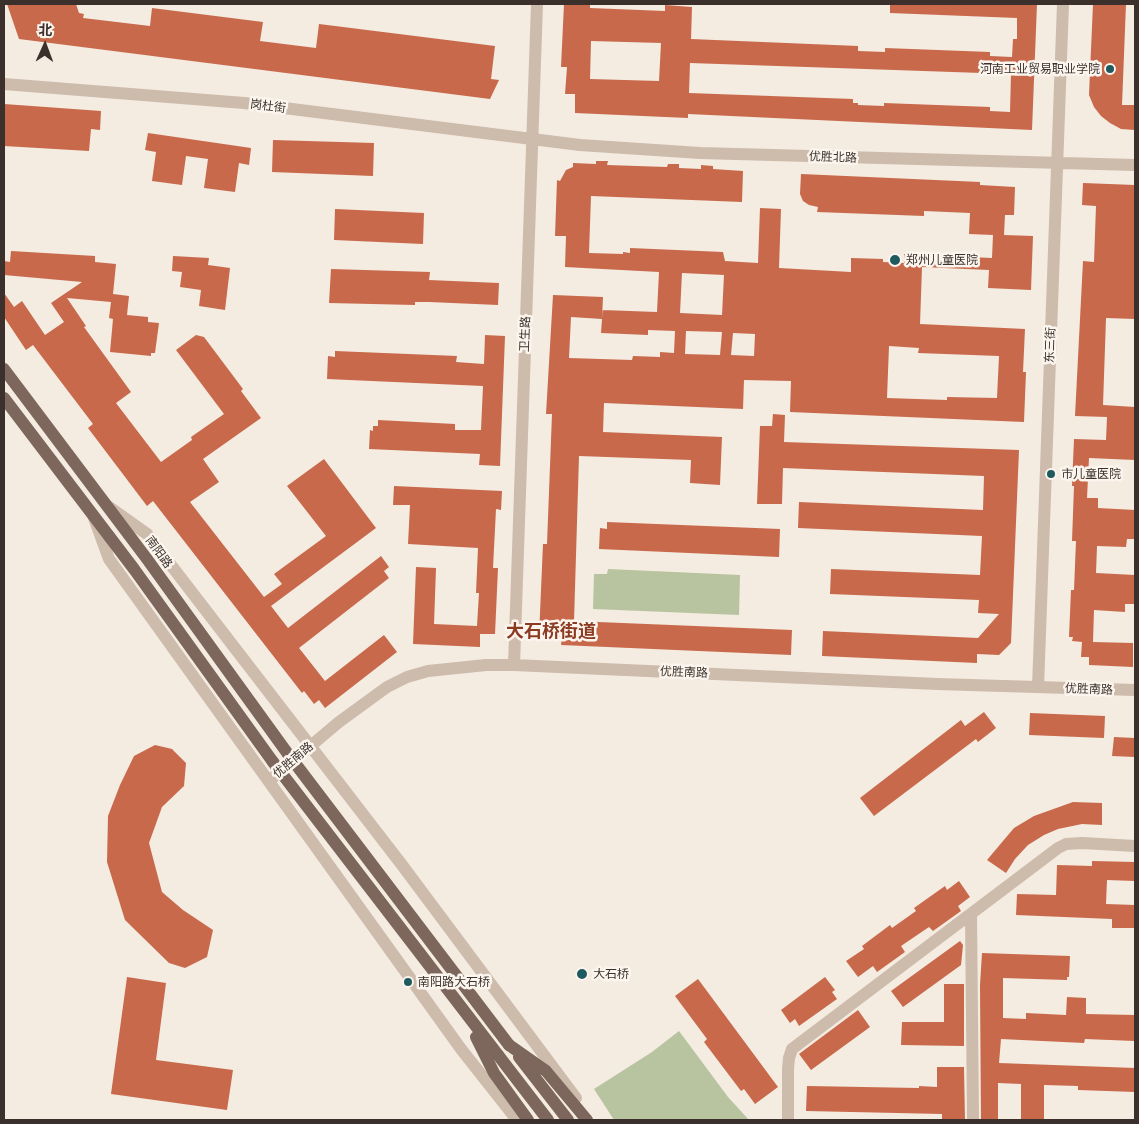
<!DOCTYPE html>
<meta charset="utf-8">
<style>
body{margin:0}
#map{position:relative;width:1139px;height:1124px;overflow:hidden;background:#f4ebe1;font-family:Barlow,"Noto Sans SC",sans-serif}
canvas{display:block}
.frame{position:absolute;inset:0;border:5px solid #3b302b;pointer-events:none}
.north{position:absolute;left:20px;top:20px;width:50px;height:50px;-webkit-text-stroke:4px #fbf5ee;paint-order:stroke;rotate:2deg;font-size:14px;font-weight:700;line-height:20px;text-align:center;color:#3b302b}
.north::after{content:'';display:block;margin:auto;width:18px;height:22px;background:#3b302b;clip-path:polygon(50% 0,100% 100%,50% 72%,0 100%)}
</style>
<div id="map">
<canvas width="1139" height="1124"></canvas>
<div class="frame"></div>
<div class="north">北</div>
</div>
<script>
const c = document.querySelector('canvas').getContext('2d');
c.lineJoin = 'round';
function fillPath(path, color) { c.fillStyle = color; c.fill(path, 'evenodd'); }
const toPath = rows => new Path2D(rows.map(r => 'M' + r).join(''));
function strokePath(path, color, width, dash) { c.strokeStyle = color; c.lineWidth = width; c.lineCap = dash ? 'butt' : 'round'; c.setLineDash(dash || []); c.stroke(path); }
function write(font, color, halo, rows, align = 'center') {
  c.font = font + ' Barlow,"Noto Sans SC",sans-serif'; c.lineWidth = 5; c.setLineDash([]); c.textBaseline = 'middle'; c.strokeStyle = halo; c.fillStyle = color; for (const [text, x, y, turn = 0] of rows) {
    c.save(); c.translate(x, y); c.rotate((+turn || 0) * Math.PI / 180); c.textAlign = isNaN(turn) ? turn : align; if (halo) c.strokeText(text, 0, 0); c.fillText(text, 0, 0); c.restore();
  }
}
const green = toPath([
 [608,569,740,575,739,615,593,609,594,574,607,574],
 [679,1031,728,1097,749,1120,614,1120,594,1089,652,1052]
]);
const building = toPath([
 [7,4,76,4,79,13,84,14,83,18,150,26,152,8,263,22,260,41,316,48,319,24,495,46,491,79,499,80,490,99,19,39],
 [564,4,590,4,590,8,665,11,665,5,692,7,691,39,858,46,858,51,885,52,885,48,990,52,990,56,1012,57,1013,39,1017,39,1017,18,890,13,890,4,1037,4,1032,130,688,114,688,118,575,113,575,94,565,94,567,67,561,67],
 [591,41,661,43,659,81,590,79],
 [690,63,1011,74,1010,112,990,111,990,107,884,103,884,106,858,105,858,103,853,103,853,99,689,93],
 [1093,4,1126,4,1122,105,1135,105,1135,130,1121,129,1110,123,1101,116,1094,107,1089,95],
 [4,104,101,111,100,130,91,129,89,151,4,146],
 [148,133,251,148,249,165,239,163,235,192,204,188,208,159,186,156,182,185,152,181,156,152,145,150],
 [273,140,374,143,373,176,272,172],
 [596,161,608,161,607,165,667,167,668,164,679,164,679,168,701,169,701,165,713,166,713,169,743,171,742,202,591,196,589,253,623,254,623,252,630,253,630,248,723,252,725,261,758,263,760,208,781,209,779,268,851,272,851,258,883,259,883,262,904,263,904,254,992,258,993,235,969,234,970,213,924,211,924,216,817,212,818,207,809,205,803,201,800,194,801,174,980,182,980,185,1015,187,1014,215,1005,215,1004,235,1033,236,1031,290,988,288,989,270,922,267,920,324,1025,329,1023,372,1026,372,1024,422,790,412,791,381,744,380,743,409,604,403,603,432,722,437,720,485,690,483,691,460,579,456,574,621,792,630,791,655,561,645,562,637,539,636,543,544,547,544,552,414,546,414,553,295,603,297,602,319,602,310,657,312,659,272,565,267,566,236,555,236,557,180,560,181,566,170,573,167,573,163,596,164],
 [682,273,724,275,722,315,680,313],
 [571,317,602,319,601,333,648,335,648,330,675,331,674,353,660,352,660,357,633,356,632,360,569,358],
 [686,331,722,332,720,355,685,354],
 [733,333,755,334,754,356,731,355],
 [889,346,919,348,918,353,999,356,997,398,947,397,947,400,887,398],
 [1083,183,1135,185,1135,319,1106,318,1103,405,1135,407,1135,460,1089,458,1087,498,1098,498,1098,508,1135,510,1135,539,1127,539,1126,547,1097,546,1096,573,1135,575,1135,604,1125,604,1125,612,1094,610,1093,642,1133,643,1133,667,1089,665,1089,657,1081,657,1082,642,1072,641,1073,637,1069,637,1071,590,1074,590,1076,541,1072,541,1074,486,1072,486,1074,439,1106,440,1107,417,1075,416,1083,261,1094,262,1096,206,1082,205],
 [335,209,424,213,423,244,334,240],
 [11,251,95,256,95,262,116,264,113,294,129,296,127,315,148,317,148,322,159,323,155,353,151,353,151,356,110,352,113,319,109,318,111,302,67,298,86,326,84,327,131,392,116,403,161,462,192,440,191,437,224,414,176,350,196,335,204,337,243,389,241,391,261,418,203,459,219,482,190,502,264,597,282,584,274,574,326,536,287,486,324,459,376,528,271,606,288,628,381,556,389,567,384,571,389,578,299,648,325,681,384,635,397,652,325,708,319,700,314,704,304,691,302,693,153,501,147,506,88,428,93,424,33,345,26,350,4,317,4,293,14,307,22,301,45,335,64,322,51,303,82,282,4,275,4,261,10,262],
 [173,256,209,258,208,265,230,268,225,310,199,306,201,290,180,287,182,272,172,271],
 [331,269,430,272,429,280,499,283,498,305,429,302,415,302,415,305,329,303],
 [485,335,505,336,500,466,479,465,480,454,369,449,370,430,373,431,373,426,378,426,378,420,455,424,455,430,481,430,483,386,327,379,328,356,335,357,335,351,457,356,456,362,484,364],
 [773,414,785,415,784,442,1019,450,1011,643,999,655,977,654,977,663,822,656,823,631,978,638,999,614,978,613,979,600,830,594,831,569,980,575,982,536,798,528,799,502,983,510,984,476,783,468,782,504,757,504,760,426,772,426],
 [394,486,502,491,501,510,496,509,493,568,498,568,495,634,480,634,480,647,413,644,416,567,436,568,434,624,477,626,479,593,476,593,478,548,408,544,410,505,393,505],
 [607,522,780,529,779,557,599,549,600,528,607,529],
 [984,712,996,728,978,742,976,739,874,816,860,798,961,720,965,726],
 [1030,713,1105,716,1104,738,1029,735],
 [1114,737,1135,738,1135,757,1112,756],
 [155,745,172,749,186,763,184,786,162,807,149,843,162,892,183,910,213,930,207,957,185,968,169,963,125,920,107,862,108,816,120,785,134,756],
 [1073,802,1102,803,1102,825,1082,824,1058,829,1044,835,1028,845,1015,859,1006,873,987,860,1014,828,1034,816],
 [1092,861,1135,862,1135,881,1107,880,1106,904,1135,905,1135,928,1112,928,1112,919,1016,915,1017,894,1056,895,1057,865,1092,866],
 [959,881,970,897,958,906,961,911,933,931,929,927,901,946,905,952,877,972,873,966,858,977,846,961,864,949,862,946,890,925,892,928,916,911,914,908,945,886,947,890],
 [960,941,963,945,961,965,903,1007,891,991],
 [982,953,1070,956,1069,977,1067,977,1067,980,1003,978,1003,1018,1026,1019,1026,1013,1066,1015,1067,997,1086,998,1086,1014,1135,1015,1135,1041,1085,1039,1084,1043,1001,1039,999,1063,1135,1068,1135,1092,1078,1090,1078,1086,1044,1085,1044,1120,1021,1120,1021,1084,998,1083,998,1120,981,1120,980,985],
 [127,977,166,983,156,1060,233,1070,227,1110,111,1094],
 [825,977,835,990,832,992,837,999,799,1026,795,1019,790,1023,781,1010],
 [698,979,778,1087,755,1104,744,1089,741,1091,704,1042,707,1039,675,996],
 [944,984,964,984,964,1046,901,1045,902,1022,944,1022],
 [858,1010,870,1027,811,1070,799,1054],
 [937,1067,964,1067,965,1120,942,1120,942,1114,806,1111,807,1086,919,1088,919,1086,937,1087]
]);
const minor = toPath([
 [4,84,244,103,580,145,700,153,1135,165],
 [109,507,147,534,402,865,576,1098],
 [94,518,109,559,461,1049,517,1120],
 [514,665,537,4],
 [1038,687,1063,4],
 [269,781,339,722,387,687,407,677,428,671,486,665,514,665,937,684,1135,690],
 [971,914,973,1120],
 [788,1120,788,1069,789,1058,792,1049,1058,848,1066,844,1082,843,1135,846]
]);
const major = toPath([
 [4,369,147,559,288,754],
 [4,398,134,569,273,762],
 [509,1045,546,1071,587,1120],
 [498,1055,548,1120],
 [519,1057,568,1120]
]);
const majorBridge = toPath([
 [288,754,509,1045],
 [273,762,498,1055],
 [476,1037,494,1073,528,1120]
]);
const markers = [
 [1110,69,5,"#1f5a5e"],
 [895,260,6,"#1f5a5e"],
 [1051,474,5,"#1f5a5e"],
 [582,974,6,"#1f5a5e"],
 [408,982,5,"#1f5a5e"]
];
const poiNames = [
 ["河南工业贸易职业学院",1100,69,"right"],
 ["郑州儿童医院",906,260],
 ["市儿童医院",1061,474],
 ["大石桥",593,974],
 ["南阳路大石桥",418,982]
];
const streetNames = [
 ["岗杜街",268,106,7],
 ["优胜北路",833,157,2],
 ["卫生路",525,334,-88],
 ["东三街",1050,345,-88],
 ["南阳路",159,552,54],
 ["优胜南路",684,672,2],
 ["优胜南路",1089,689,2],
 ["优胜南路",293,760,-40]
];
const districtNames = [
 ["大石桥街道",551,631]
];
fillPath(green, '#b8c4a0');
fillPath(building, '#c8694b');
strokePath(minor, '#cdbbac', 12);
strokePath(major, '#7d675c', 12);
strokePath(majorBridge, '#7d675c', 12);
for (const [x, y, r, color] of markers) { const dot = new Path2D(); dot.arc(x, y, r, 0, 2 * Math.PI); c.fillStyle = color; c.fill(dot); strokePath(dot, '#fbf5ee', 2); }
write('12px', '#3b302b', '#fbf5ee', poiNames, 'left');
write('12px', '#3b302b', '#fbf5ee', streetNames);
write('bold 18px', '#8c3b22', '#fbf5ee', districtNames);
</script>
